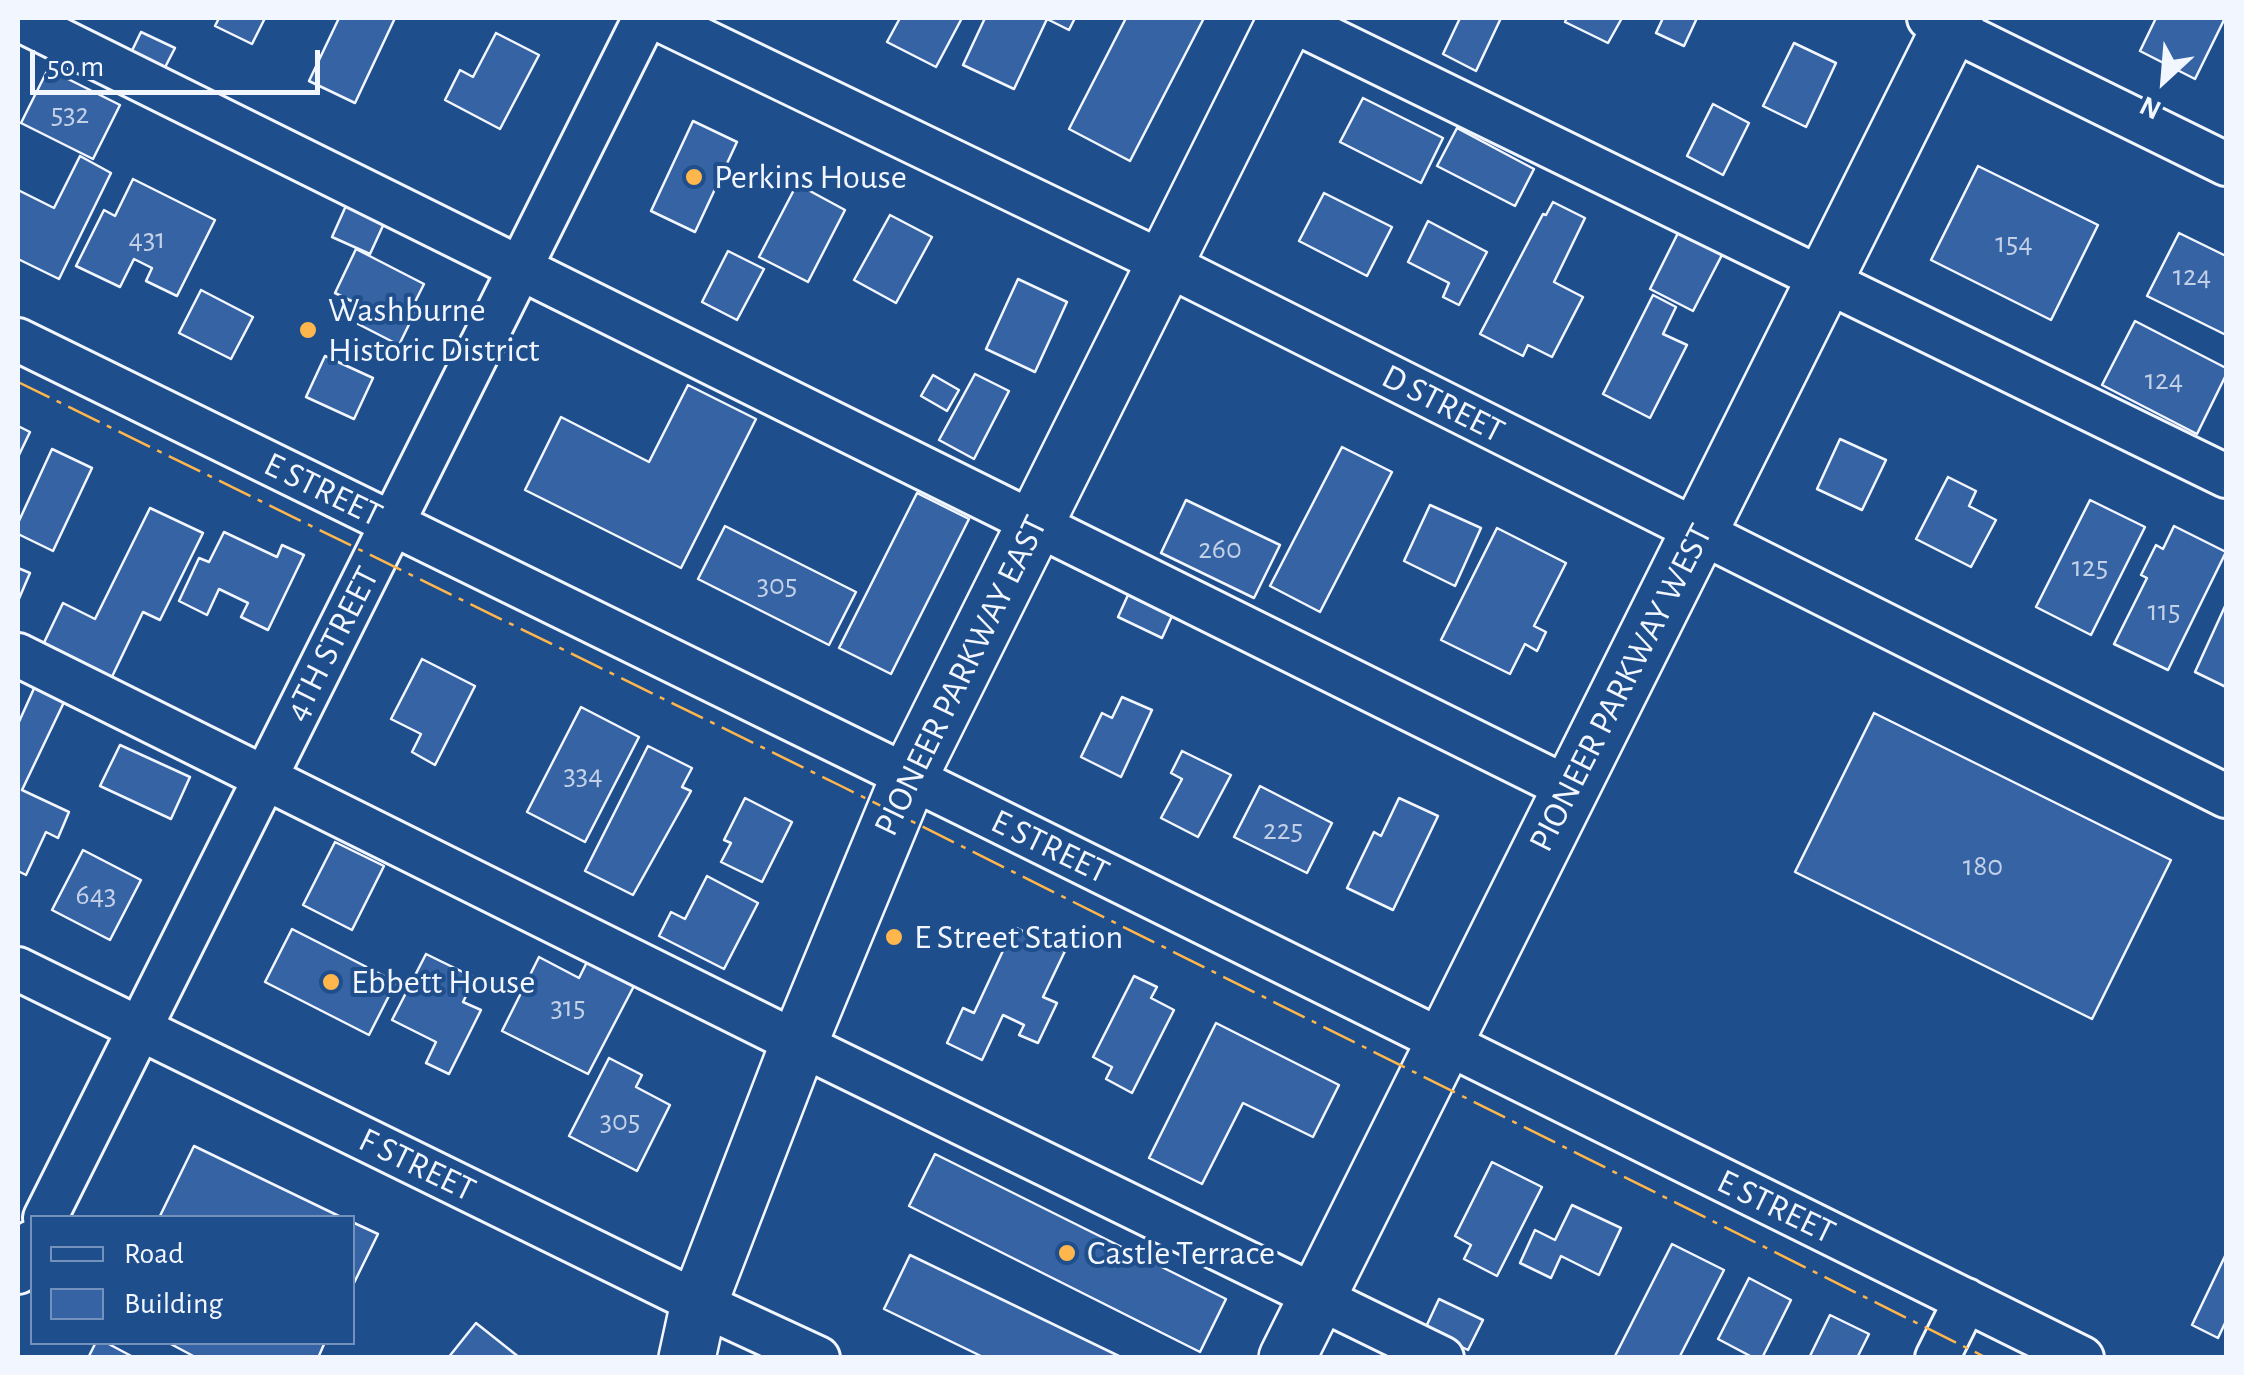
<!DOCTYPE html>
<style>
body{margin:0}
#map{position:relative;width:2244px;height:1375px;overflow:hidden;background:#1f4e8c;font-family:"Alegreya Sans",sans-serif}
canvas{display:block}
.frame{position:absolute;inset:0;border:20px solid #f2f6ff;pointer-events:none}
.legend{position:absolute;left:30px;top:1215px;width:325px;height:130px;box-sizing:border-box;background:#1f4e8c;border:2px solid #7391ba;margin:0;padding:12px 18px;list-style:none;font-size:30px;color:#f2f6ff}
.legend li{display:flex;align-items:center;gap:20px;height:50px}
.legend b{width:50px;border:2px solid #7391ba}
.north{position:absolute;left:2114px;top:30px;width:100px;height:100px;-webkit-text-stroke:8px #1f4e8c;paint-order:stroke;rotate:206deg;font-size:28px;font-weight:700;line-height:40px;text-align:center;color:#f2f6ff}
.north::after{content:'';display:block;margin:auto;width:35px;height:45px;background:#f2f6ff;clip-path:polygon(50% 0,100% 100%,50% 72%,0 100%)}
.scale{position:absolute;left:30px;top:50px;width:290px;height:45px;box-sizing:border-box;border:5px solid #f2f6ff;border-top:0;padding-left:12px;font-size:30px;line-height:35px;white-space:nowrap;color:#f2f6ff;-webkit-text-stroke:8px #1f4e8c;paint-order:stroke}
</style>
<div id="map">
<canvas width="2244" height="1375"></canvas>
<div class="frame"></div>
<ul class="legend">
<li><b style="height:12px;background:#1f4e8c"></b>Road</li>
<li><b style="height:28px;background:#3563a3"></b>Building</li>
</ul>
<div class="north">N</div>
<div class="scale">50 m</div>
</div>
<script>
const c = document.querySelector('canvas').getContext('2d');
c.lineJoin = 'round';
function fillPath(path, color) { c.fillStyle = color; c.fill(path, 'evenodd'); }
const toPath = rows => new Path2D(rows.map(r => 'M' + r).join(''));
function strokePath(path, color, width, dash) { c.strokeStyle = color; c.lineWidth = width; c.lineCap = dash ? 'butt' : 'round'; c.setLineDash(dash || []); c.stroke(path); }
function write(font, color, halo, rows, align = 'center') {
  c.font = font + ' "Alegreya Sans",sans-serif'; c.lineWidth = 8; c.setLineDash([]); c.textBaseline = 'middle'; c.strokeStyle = halo; c.fillStyle = color; for (const [text, x, y, turn = 0] of rows) {
    c.save(); c.translate(x, y); c.rotate((+turn || 0) * Math.PI / 180); c.textAlign = isNaN(turn) ? turn : align; if (halo) c.strokeText(text, 0, 0); c.fillText(text, 0, 0); c.restore();
  }
}
const building = toPath([
 [219,18,265,18,252,44,215,26,219,18],
 [339,18,395,18,355,103,309,81,339,18],
 [900,18,962,18,936,67,887,42,900,18],
 [985,18,1075,18,1069,30,1047,19,1014,89,963,65,985,18],
 [1126,18,1204,18,1130,161,1069,129,1126,18],
 [1460,18,1501,18,1476,71,1443,54,1460,18],
 [1567,18,1622,18,1608,43,1565,22,1567,18],
 [1663,18,1697,18,1684,46,1656,33,1663,18],
 [2156,18,2225,18,2195,79,2140,51,2156,18],
 [141,32,175,48,160,77,127,61,141,32],
 [496,33,539,55,500,129,445,100,460,70,473,77,496,33],
 [1794,43,1836,63,1806,127,1763,106,1794,43],
 [48,69,120,105,93,159,21,123,48,69],
 [1363,98,1443,138,1421,183,1340,142,1363,98],
 [1713,104,1749,123,1723,175,1687,156,1713,104],
 [693,121,737,142,695,232,651,211,693,121],
 [1457,128,1534,169,1515,206,1437,166,1457,128],
 [80,156,111,173,59,279,18,259,18,190,54,208,80,156],
 [1978,166,2098,225,2051,320,1931,260,1978,166],
 [133,179,215,220,177,296,146,281,152,268,134,259,120,287,76,266,104,210,115,216,133,179],
 [797,184,845,210,808,282,759,257,797,184],
 [1324,193,1392,227,1367,276,1299,241,1324,193],
 [349,199,387,217,370,254,332,237,349,199],
 [1553,202,1585,218,1554,282,1583,297,1552,357,1528,345,1523,356,1480,334,1543,214,1546,215,1553,202],
 [890,215,932,237,896,303,854,280,890,215],
 [1428,221,1487,252,1459,305,1443,297,1449,283,1408,262,1428,221],
 [1679,231,1723,253,1693,311,1650,289,1679,231],
 [2179,233,2226,256,2226,335,2147,296,2179,233],
 [356,249,424,284,415,302,419,304,399,345,358,324,366,308,335,293,356,249],
 [728,251,764,269,737,320,702,302,728,251],
 [1018,279,1067,302,1035,372,986,349,1018,279],
 [201,290,253,317,231,359,179,333,201,290],
 [1653,295,1676,307,1663,334,1687,345,1650,418,1603,394,1653,295],
 [2135,321,2226,368,2226,375,2197,434,2102,385,2135,321],
 [325,356,373,378,354,419,306,397,325,356],
 [975,374,1009,391,974,459,939,440,975,374],
 [933,375,959,390,947,411,921,396,933,375],
 [688,385,756,419,681,568,525,490,561,417,649,462,688,385],
 [18,426,30,432,18,457,18,426],
 [1840,439,1886,460,1862,510,1817,489,1840,439],
 [1342,447,1392,472,1320,612,1270,586,1342,447],
 [52,449,92,468,53,551,18,534,18,523,52,449],
 [1948,477,1976,491,1969,506,1996,520,1971,567,1916,539,1948,477],
 [917,493,969,519,891,674,839,648,917,493],
 [1186,500,1280,545,1254,598,1161,553,1186,500],
 [2090,500,2145,527,2091,635,2036,607,2090,500],
 [1430,505,1481,528,1455,586,1404,561,1430,505],
 [150,508,203,533,160,620,143,612,109,683,40,651,63,603,95,619,150,508],
 [725,526,856,592,829,645,698,579,725,526],
 [2174,526,2226,552,2168,670,2114,644,2147,578,2141,575,2156,545,2163,549,2174,526],
 [1497,528,1566,563,1534,626,1546,632,1537,651,1525,644,1510,674,1441,640,1497,528],
 [224,532,277,557,282,545,304,555,268,630,241,617,248,603,219,589,207,615,179,601,199,558,209,562,224,532],
 [18,568,30,573,18,601,18,568],
 [1128,595,1172,616,1162,638,1118,617,1128,595],
 [2226,604,2226,687,2195,672,2226,604],
 [422,659,475,686,435,765,412,752,421,734,391,719,422,659],
 [36,684,66,698,22,790,69,812,58,838,46,832,26,875,18,871,18,724,36,684],
 [1122,697,1152,710,1121,777,1081,757,1102,713,1112,718,1122,697],
 [581,707,639,737,585,842,527,812,581,707],
 [1874,713,2171,860,2092,1019,1795,872,1874,713],
 [120,745,190,777,171,819,100,786,120,745],
 [648,746,692,768,682,787,691,791,633,895,585,871,648,746],
 [1182,751,1231,775,1198,837,1161,818,1182,779,1171,773,1182,751],
 [1260,786,1332,823,1307,873,1234,837,1260,786],
 [745,798,792,822,762,882,721,862,731,843,724,840,745,798],
 [1399,798,1438,816,1393,910,1347,888,1374,832,1381,836,1399,798],
 [335,842,384,866,352,930,303,905,335,842],
 [83,850,141,880,110,940,52,910,83,850],
 [707,876,758,903,724,969,659,936,671,912,685,919,707,876],
 [1014,927,1065,951,1043,997,1057,1003,1038,1043,1019,1035,1024,1025,1003,1015,982,1060,947,1043,963,1008,974,1013,1014,927],
 [292,929,396,982,369,1035,265,982,292,929],
 [426,954,475,978,463,1002,481,1010,449,1074,426,1063,436,1042,392,1020,426,954],
 [539,957,579,978,588,960,635,984,588,1074,502,1031,539,957],
 [1134,976,1157,987,1151,998,1174,1010,1132,1093,1106,1079,1112,1067,1093,1057,1134,976],
 [1216,1023,1339,1085,1313,1137,1243,1103,1202,1184,1149,1158,1216,1023],
 [609,1058,642,1075,636,1087,670,1105,637,1171,569,1136,609,1058],
 [194,1146,343,1218,159,1218,194,1146],
 [935,1154,1226,1299,1200,1352,909,1206,935,1154],
 [1492,1162,1542,1187,1497,1276,1464,1259,1471,1245,1455,1236,1492,1162],
 [1572,1205,1621,1228,1599,1275,1561,1256,1551,1278,1520,1263,1535,1230,1555,1240,1572,1205],
 [352,1222,378,1234,352,1287,352,1222],
 [1672,1244,1724,1270,1679,1358,1614,1358,1672,1244],
 [2226,1254,2226,1321,2218,1338,2192,1325,2226,1254],
 [910,1255,1123,1358,985,1358,884,1309,910,1255],
 [1749,1278,1791,1300,1762,1358,1754,1358,1718,1339,1749,1278],
 [1439,1299,1483,1320,1468,1350,1425,1329,1439,1299],
 [1830,1315,1869,1334,1857,1358,1809,1358,1830,1315],
 [476,1323,520,1358,448,1358,476,1323],
 [96,1342,105,1342,135,1358,88,1358,96,1342],
 [167,1342,325,1342,318,1358,197,1358,167,1342]
]);
const minor = toPath([
 [656,18,1164,263,2226,796],
 [1287,18,2226,476],
 [1929,18,2226,164],
 [18,19,1570,789],
 [18,340,962,803,2082,1358],
 [18,655,824,1056,1442,1358],
 [18,969,699,1303,818,1358],
 [45,1218,645,18],
 [18,1272,32,1242],
 [1937,1358,1966,1300]
]);
const major = toPath([
 [687,1358,699,1303,799,1043,909,777,1287,18],
 [1287,1358,1955,18]
]);
const power = toPath([
 [18,382,841,786,1987,1358]
]);
const markers = [
 [694,177,10,"#ffb74d"],
 [308,330,10,"#ffb74d"],
 [894,937,10,"#ffb74d"],
 [331,982,10,"#ffb74d"],
 [1067,1253,10,"#ffb74d"]
];
const numberNames = [
 ["532",70,114],
 ["431",147,239],
 ["154",2014,243],
 ["124",2192,276],
 ["124",2164,380],
 ["260",1220,549],
 ["125",2090,567],
 ["305",777,585],
 ["115",2164,611],
 ["334",583,775],
 ["225",1283,830],
 ["180",1983,866],
 ["643",96,895],
 ["315",568,1007],
 ["305",620,1121]
];
const poiNames = [
 ["Perkins House",714,177],
 ["Washburne",328,310],
 ["Historic District",328,350],
 ["E Street Station",914,937],
 ["Ebbett House",351,982],
 ["Castle Terrace",1087,1253]
];
const streetNames = [
 ["D STREET",1443,404,27],
 ["E STREET",323,490,26],
 ["4TH STREET",332,644,-63],
 ["PIONEER PARKWAY EAST",961,676,-64],
 ["PIONEER PARKWAY WEST",1621,688,-63],
 ["E STREET",1050,847,26],
 ["F STREET",417,1165,26],
 ["E STREET",1776,1207,26]
];
fillPath(building, '#3563a3');
strokePath(building, '#f2f6ff', 2.5);
strokePath(minor, '#f2f6ff', 48);
strokePath(major, '#f2f6ff', 60);
strokePath(minor, '#1f4e8c', 42);
strokePath(major, '#1f4e8c', 55);
strokePath(power, '#ffb74d', 2.5, [35, 8, 5, 8]);
for (const [x, y, r, color] of markers) { const dot = new Path2D(); dot.arc(x, y, r, 0, 2 * Math.PI); c.fillStyle = color; c.fill(dot); strokePath(dot, '#1f4e8c', 4); }
write('30px', '#c3d1e8', null, numberNames);
write('35px', '#f2f6ff', '#1f4e8c', poiNames, 'left');
write('35px', '#f2f6ff', '#1f4e8c', streetNames);
</script>
